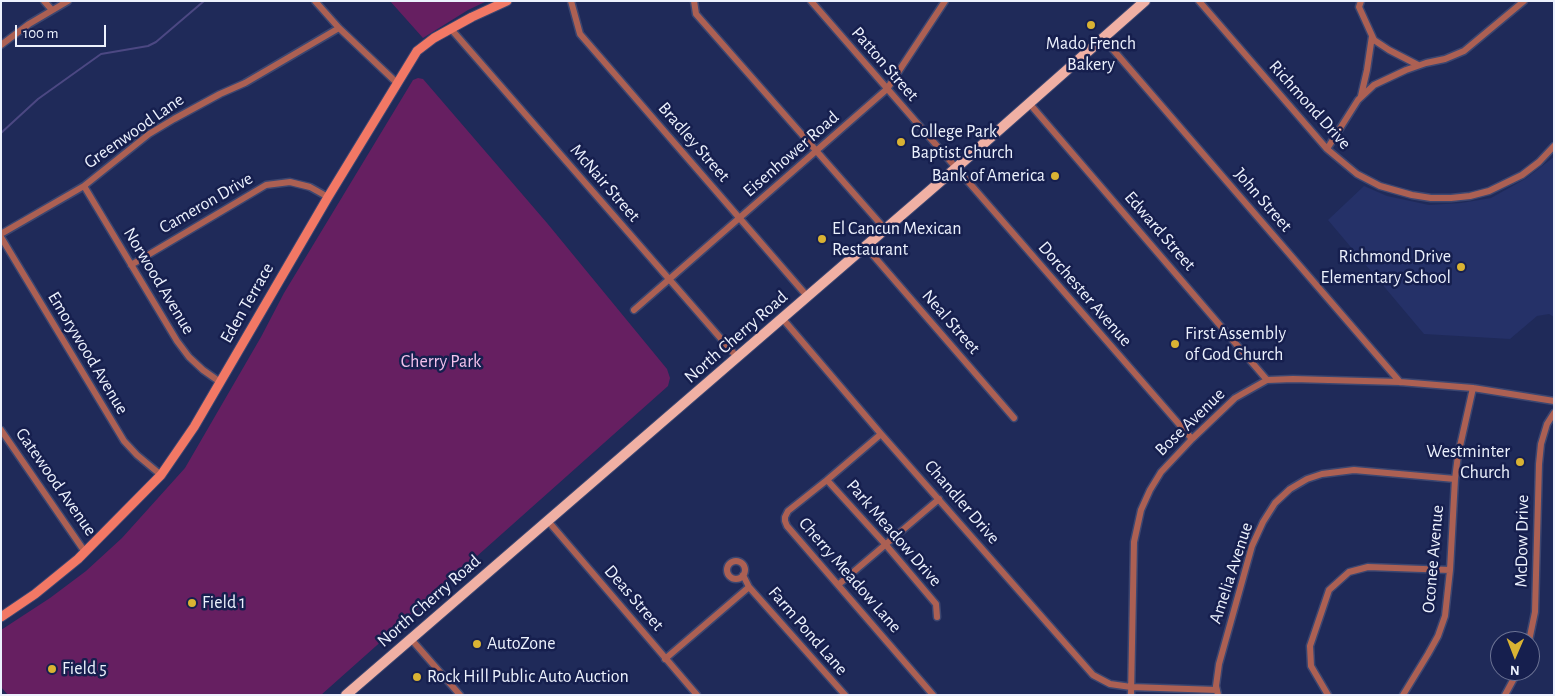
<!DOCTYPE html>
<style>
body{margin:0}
#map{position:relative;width:1555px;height:696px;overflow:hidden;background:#1f2a59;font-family:"Alegreya Sans",sans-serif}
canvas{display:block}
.frame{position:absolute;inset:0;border:2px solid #ecf1fd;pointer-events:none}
.north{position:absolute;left:1490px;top:631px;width:50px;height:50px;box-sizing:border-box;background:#161f4e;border:1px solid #6c7394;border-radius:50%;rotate:181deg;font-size:14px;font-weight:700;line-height:20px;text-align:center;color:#ecf1fd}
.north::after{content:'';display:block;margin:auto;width:18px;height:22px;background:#dab333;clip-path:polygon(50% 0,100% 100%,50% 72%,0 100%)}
.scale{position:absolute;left:15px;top:25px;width:91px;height:22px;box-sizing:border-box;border:2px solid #ecf1fd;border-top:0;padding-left:6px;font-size:15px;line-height:18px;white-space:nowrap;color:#ecf1fd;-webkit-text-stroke:4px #161f4e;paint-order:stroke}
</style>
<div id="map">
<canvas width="1555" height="696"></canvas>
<div class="frame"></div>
<div class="north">N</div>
<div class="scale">100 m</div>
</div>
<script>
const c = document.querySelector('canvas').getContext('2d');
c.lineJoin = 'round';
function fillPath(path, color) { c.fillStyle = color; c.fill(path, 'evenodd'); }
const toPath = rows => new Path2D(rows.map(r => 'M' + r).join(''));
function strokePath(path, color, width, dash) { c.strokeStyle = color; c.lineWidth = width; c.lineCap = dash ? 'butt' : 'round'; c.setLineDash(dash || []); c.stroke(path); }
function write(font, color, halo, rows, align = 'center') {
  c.font = font + ' "Alegreya Sans",sans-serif'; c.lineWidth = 5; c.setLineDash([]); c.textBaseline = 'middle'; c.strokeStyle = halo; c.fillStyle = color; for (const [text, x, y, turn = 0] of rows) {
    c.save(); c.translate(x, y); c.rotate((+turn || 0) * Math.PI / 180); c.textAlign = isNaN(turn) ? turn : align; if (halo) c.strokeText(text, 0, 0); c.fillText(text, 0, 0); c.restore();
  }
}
const built = toPath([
 [1554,157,1554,317,1549,314,1537,316,1510,339,1424,334,1328,220,1364,186,1387,196,1429,205,1461,203,1491,198,1525,179]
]);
const green = toPath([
 [390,1,487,1,468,10,423,38],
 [418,78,423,79,547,223,667,369,670,378,668,386,321,695,8,695,1,687,1,630,50,598,86,571,122,538,185,468,261,337,284,293,413,80]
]);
const stream = toPath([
 [1,133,38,99,101,54,148,46,156,42,204,1]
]);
const street = toPath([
 [44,1,52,10],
 [315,1,339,28,397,83],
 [571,1,580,34,807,296],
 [694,1,696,14,885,229],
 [811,1,1192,439],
 [1199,1,1327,149,1357,174,1380,186,1412,195,1431,198,1451,198,1470,196,1489,191,1522,175,1539,162,1554,146],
 [1361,1,1359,7,1374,40,1389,50,1418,65],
 [451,29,737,357],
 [1103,38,1400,382],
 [1,45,29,24,68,1],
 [1361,96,1367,70,1372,36],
 [1029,103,1267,380],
 [1327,149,1358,100,1374,85,1406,70,1426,63,1445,59,1464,51,1524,1],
 [84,186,177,341,189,357,203,370,220,382],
 [1,234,84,186,149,134,174,119,220,94,245,83,339,28],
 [1,237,124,441,137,455,161,475],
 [865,246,1014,418],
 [131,265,266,185,290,182,310,187,328,197],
 [634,310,887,89,945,1],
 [782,318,881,434,1093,675,1110,684,1131,687,1217,690],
 [1,430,85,552],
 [881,434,827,480,788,511,785,517,785,521,787,526,933,695],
 [827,480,886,545,936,604,937,617],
 [548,521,697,695],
 '727 570a9 9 0 1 1 18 0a9 9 0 1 1-18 0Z',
 [743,575,749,587,845,695],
 [838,585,939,499],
 [411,639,460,695],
 [1529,641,1535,612,1539,464,1541,444,1547,424,1554,413],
 [665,659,749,587],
 [1131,695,1134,542,1141,510,1150,490,1161,472,1192,439,1235,398,1267,380,1293,379,1400,382,1473,388,1554,401],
 [1218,695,1216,686,1219,664,1252,546,1263,522,1275,503,1290,489,1307,479,1322,474,1354,470,1455,479],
 [1328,695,1311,666,1310,646,1329,590,1349,572,1368,567,1450,570],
 [1403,695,1428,654,1438,636,1445,616,1450,570,1455,479,1458,455,1473,388],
 [1505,695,1518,671]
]);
const secondary = toPath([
 [1,617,35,594,78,559,161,475,194,427,328,197,417,51,434,38,472,17,507,1]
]);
const primary = toPath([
 [346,695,956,168,1145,1]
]);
const markers = [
 [1091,25,5,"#dab333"],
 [901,142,5,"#dab333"],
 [1055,176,5,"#dab333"],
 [822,239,5,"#dab333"],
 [1461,267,5,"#dab333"],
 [1175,344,5,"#dab333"],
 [1520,462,5,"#dab333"],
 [192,603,5,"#dab333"],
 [477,644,5,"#dab333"],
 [52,669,5,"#dab333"],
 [417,677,5,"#dab333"]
];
const poiNames = [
 ["Mado French",1091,44,"center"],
 ["Bakery",1091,65,"center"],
 ["College Park",911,132],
 ["Baptist Church",911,153],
 ["Bank of America",1045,176,"right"],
 ["El Cancun Mexican",832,229],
 ["Restaurant",832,250],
 ["Richmond Drive",1451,257,"right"],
 ["Elementary School",1451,278,"right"],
 ["First Assembly",1185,334],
 ["of God Church",1185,355],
 ["Westminter",1510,452,"right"],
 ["Church",1510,473,"right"],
 ["Field 1",202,603],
 ["AutoZone",487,644],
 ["Field 5",62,669],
 ["Rock Hill Public Auto Auction",427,677]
];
const streetNames = [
 ["Patton Street",885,64,49],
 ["Richmond Drive",1310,105,48],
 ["Greenwood Lane",134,131,-35],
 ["Bradley Street",694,142,49],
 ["Eisenhower Road",791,154,-41],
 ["McNair Street",605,183,49],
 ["John Street",1263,200,49],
 ["Cameron Drive",206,203,-30],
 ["Edward Street",1160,231,49],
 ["Norwood Avenue",159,281,59],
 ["Dorchester Avenue",1085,294,49],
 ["Eden Terrace",247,303,-60],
 ["Neal Street",951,322,49],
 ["North Cherry Road",736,337,-41],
 ["Emorywood Avenue",88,353,59],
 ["Bose Avenue",1190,422,-44],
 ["Gatewood Avenue",56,482,55],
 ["Chandler Drive",962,502,49],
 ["Park Meadow Drive",894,533,49],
 ["McDow Drive",1522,541,-89],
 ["Oconee Avenue",1433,559,-85],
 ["Amelia Avenue",1231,573,-72],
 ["Cherry Meadow Lane",850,575,49],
 ["Deas Street",634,598,49],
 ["North Cherry Road",429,601,-41],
 ["Farm Pond Lane",808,631,49]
];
const parkNames = [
 ["Cherry Park",441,362]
];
fillPath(built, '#253168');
fillPath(green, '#661f61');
strokePath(stream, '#4c4883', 2);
strokePath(street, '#3c4670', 9);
strokePath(secondary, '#3c4670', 11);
strokePath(primary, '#3c4670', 12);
strokePath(street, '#ac6053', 6);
strokePath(secondary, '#f27865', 9);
strokePath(primary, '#f0b0a4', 10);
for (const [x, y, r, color] of markers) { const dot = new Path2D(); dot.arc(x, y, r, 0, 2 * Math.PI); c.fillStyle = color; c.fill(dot); strokePath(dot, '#161f4e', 2); }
write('18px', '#ecf1fd', '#161f4e', poiNames, 'left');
write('18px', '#ecf1fd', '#161f4e', streetNames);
write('18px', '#f3c2ec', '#161f4e', parkNames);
</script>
